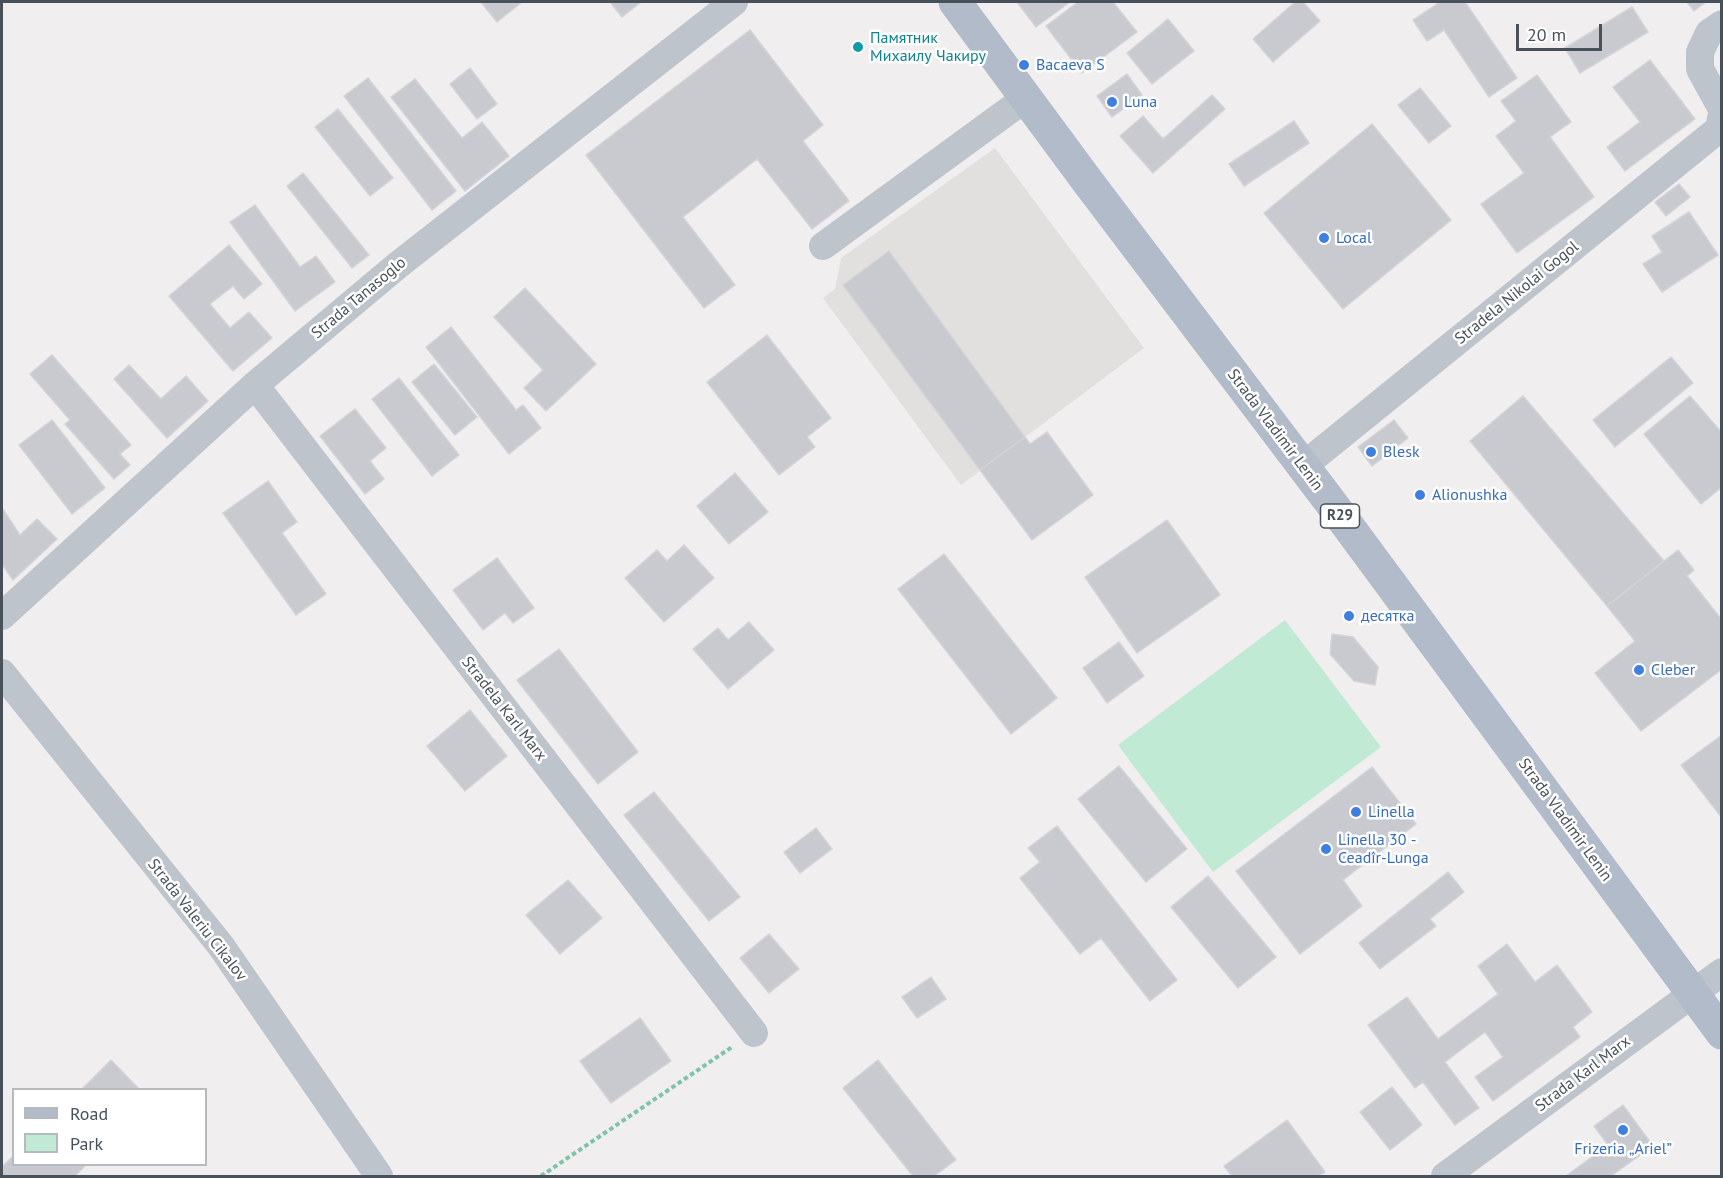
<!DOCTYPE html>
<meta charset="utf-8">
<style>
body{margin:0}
#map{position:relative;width:1723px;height:1178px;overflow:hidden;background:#f0eeee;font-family:"PT Sans",sans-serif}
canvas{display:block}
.frame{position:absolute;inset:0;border:3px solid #485059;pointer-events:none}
.legend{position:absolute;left:12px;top:1088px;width:195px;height:78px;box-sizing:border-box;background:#fff;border:2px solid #b6b9bd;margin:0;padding:8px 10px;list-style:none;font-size:18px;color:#485059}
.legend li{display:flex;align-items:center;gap:12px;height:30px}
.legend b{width:30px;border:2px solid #b6b9bd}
.scale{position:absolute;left:1516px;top:24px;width:86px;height:27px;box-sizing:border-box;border:3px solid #485059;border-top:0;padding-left:8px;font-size:18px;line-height:21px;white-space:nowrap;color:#485059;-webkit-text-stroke:4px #fff;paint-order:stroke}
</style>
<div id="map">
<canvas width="1723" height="1178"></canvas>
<div class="frame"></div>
<ul class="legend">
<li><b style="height:8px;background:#b1bbca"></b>Road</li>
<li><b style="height:16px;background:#c1ead5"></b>Park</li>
</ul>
<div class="scale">20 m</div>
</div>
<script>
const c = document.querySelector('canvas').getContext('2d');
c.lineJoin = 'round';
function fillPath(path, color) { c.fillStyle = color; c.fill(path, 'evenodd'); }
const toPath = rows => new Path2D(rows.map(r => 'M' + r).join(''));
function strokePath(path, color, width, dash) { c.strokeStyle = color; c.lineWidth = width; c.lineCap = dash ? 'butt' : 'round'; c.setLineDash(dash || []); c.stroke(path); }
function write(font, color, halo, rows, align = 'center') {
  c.font = font + ' "PT Sans",sans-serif'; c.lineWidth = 5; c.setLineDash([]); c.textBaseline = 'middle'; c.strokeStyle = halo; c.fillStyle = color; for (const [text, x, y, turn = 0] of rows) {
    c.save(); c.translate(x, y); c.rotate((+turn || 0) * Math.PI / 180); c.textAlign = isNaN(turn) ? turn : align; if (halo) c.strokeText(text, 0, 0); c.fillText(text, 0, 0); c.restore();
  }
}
const education = toPath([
 [995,148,1144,348,961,485,823,298,835,289,841,258]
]);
const green = toPath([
 [1285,620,1381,747,1213,872,1118,745]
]);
const building = toPath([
 [481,2,522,2,497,22,481,2],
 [610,2,641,2,622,17,610,2],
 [1017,2,1070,2,1036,27,1017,2],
 [1078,2,1113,2,1137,32,1082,73,1046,26,1078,2],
 [1295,2,1303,2,1320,21,1273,62,1253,39,1295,2],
 [1440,2,1465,2,1517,78,1489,97,1444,30,1427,41,1413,20,1440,2],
 [1687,2,1706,2,1694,11,1687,2],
 [1632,7,1648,32,1580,73,1565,48,1632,7],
 [1168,19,1194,51,1152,84,1127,53,1168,19],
 [750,30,823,125,803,141,849,201,812,229,757,159,683,217,735,285,704,308,586,155,750,30],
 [1650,60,1695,119,1625,171,1607,147,1640,122,1613,87,1650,60],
 [470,68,497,104,477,119,450,84,470,68],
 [1127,74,1142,95,1112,117,1097,96,1127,74],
 [1537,75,1571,122,1550,137,1594,197,1517,253,1481,204,1524,173,1496,136,1516,121,1501,101,1537,75],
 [368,78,456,191,432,210,344,96,368,78],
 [415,79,462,138,482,122,509,156,465,191,391,97,415,79],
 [1420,88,1451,126,1429,143,1398,105,1420,88],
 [1212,95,1225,109,1153,173,1120,136,1143,116,1163,139,1212,95],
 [338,109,393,178,370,196,315,127,338,109],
 [1294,121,1309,143,1244,186,1229,164,1294,121],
 [1372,124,1451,220,1343,309,1264,213,1372,124],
 [303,173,369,255,352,268,287,186,303,173],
 [1679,184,1690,197,1666,216,1655,202,1679,184],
 [255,205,300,267,316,256,335,282,295,311,230,222,255,205],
 [1689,212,1718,255,1662,292,1643,264,1662,252,1652,236,1689,212],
 [229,245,262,284,244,299,233,286,210,304,230,328,249,312,272,338,233,371,169,296,229,245],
 [889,251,1025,437,980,470,843,285,889,251],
 [525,288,596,364,546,411,524,388,543,370,494,317,525,288],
 [451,327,516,410,523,405,541,428,509,454,426,347,451,327],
 [767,335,831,418,807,437,815,447,779,475,707,382,767,335],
 [52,355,131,445,120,454,130,465,114,479,65,424,70,420,30,374,52,355],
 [1671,357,1693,383,1615,447,1593,420,1671,357],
 [434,364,477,417,455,435,412,382,434,364],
 [129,365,161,399,186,376,208,401,167,438,114,379,129,365],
 [399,378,459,455,432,476,372,399,399,378],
 [1523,396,1664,561,1607,606,1470,441,1523,396],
 [1690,396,1722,433,1722,487,1701,504,1644,434,1690,396],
 [355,409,386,448,370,461,384,479,365,494,320,436,355,409],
 [52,420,105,488,72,514,19,445,52,420],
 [1394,420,1408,438,1372,466,1358,447,1394,420],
 [1047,432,1093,495,1032,540,980,470,1025,437,1030,444,1047,432],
 [735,473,768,512,729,544,697,506,735,473],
 [268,481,297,522,282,533,326,594,296,615,223,513,268,481],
 [2,508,20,535,37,519,57,539,13,580,2,564,2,508],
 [1167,520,1220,595,1137,653,1085,577,1167,520],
 [684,545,714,578,664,622,625,578,657,550,667,561,684,545],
 [1678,550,1694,570,1687,576,1722,620,1722,669,1641,731,1595,673,1635,641,1607,606,1678,550],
 [944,554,1057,698,1011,734,898,589,944,554],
 [497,558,534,608,513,623,505,613,483,630,453,590,497,558],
 [749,622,774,650,728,689,693,649,718,628,728,640,749,622],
 [1332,634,1353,637,1378,667,1375,685,1354,681,1330,654,1332,634],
 [1119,642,1144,676,1107,703,1083,668,1119,642],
 [559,649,638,752,598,784,517,680,559,649],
 [470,710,507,756,465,791,427,746,470,710],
 [1722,735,1722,818,1681,765,1722,735],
 [1119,766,1187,849,1146,882,1078,799,1119,766],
 [1372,767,1416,824,1343,880,1362,906,1300,954,1236,871,1372,767],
 [654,792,740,897,709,921,624,815,654,792],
 [1057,826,1177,980,1150,1001,1101,938,1080,954,1020,878,1040,862,1028,848,1057,826],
 [816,828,832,849,800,873,784,852,816,828],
 [1448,872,1464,892,1430,919,1436,926,1380,969,1359,943,1448,872],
 [1208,876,1276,957,1238,988,1171,907,1208,876],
 [568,880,602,918,560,954,526,915,568,880],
 [769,934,799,969,769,993,740,958,769,934],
 [1507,944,1535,982,1557,965,1592,1012,1573,1027,1580,1037,1493,1101,1475,1077,1503,1057,1485,1032,1445,1062,1479,1108,1455,1125,1423,1082,1415,1088,1368,1025,1407,997,1438,1039,1498,994,1478,966,1507,944],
 [931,977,946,999,917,1018,902,997,931,977],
 [640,1018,671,1061,611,1103,580,1061,640,1018],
 [111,1060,140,1090,81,1090,111,1060],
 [878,1060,956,1160,934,1176,913,1176,843,1088,878,1060],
 [1392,1087,1422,1125,1390,1150,1360,1112,1392,1087],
 [1623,1105,1653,1146,1611,1176,1566,1176,1608,1145,1594,1126,1623,1105],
 [1287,1120,1325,1172,1318,1176,1232,1176,1224,1166,1287,1120],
 [14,1155,14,1164,87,1164,75,1176,2,1176,2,1167,14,1155]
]);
const path = toPath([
 [541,1176,732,1047]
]);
const minor = toPath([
 [1722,24,1709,33,1700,52,1700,69,1722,109],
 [823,246,1026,98],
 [255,385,754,1033],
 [1303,466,1719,129,1722,113],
 [2,616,255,385,398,265,734,2],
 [2,673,221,946,379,1176],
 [1445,1176,1722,972]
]);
const major = toPath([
 [955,2,1088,182,1331,503,1722,1033]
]);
const markers = [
 [858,47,6,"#0f9aa8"],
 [1024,65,6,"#3f7fe0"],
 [1112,102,6,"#3f7fe0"],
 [1324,238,6,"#3f7fe0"],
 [1371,452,6,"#3f7fe0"],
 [1420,495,6,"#3f7fe0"],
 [1349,616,6,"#3f7fe0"],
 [1639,670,6,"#3f7fe0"],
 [1356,812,6,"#3f7fe0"],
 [1326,849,6,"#3f7fe0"],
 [1623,1130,6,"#3f7fe0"]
];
const shields = [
 [1340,516,39]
];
const shieldNames = [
 ["R29",1340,516]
];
const cultureNames = [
 ["Памятник",870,38],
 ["Михаилу Чакиру",870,56]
];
const shopNames = [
 ["Bacaeva S",1036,65],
 ["Luna",1124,102],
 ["Local",1336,238],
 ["Blesk",1383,452],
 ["Alionushka",1432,495],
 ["десятка",1361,616],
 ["Cleber",1651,670],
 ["Linella",1368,812],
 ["Linella 30 -",1338,840],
 ["Ceadîr-Lunga",1338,858],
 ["Frizeria „Ariel”",1623,1149,"center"]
];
const streetNames = [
 ["Stradela Nikolai Gogol",1517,293,-39],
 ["Strada Tanasoglo",359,298,-40],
 ["Strada Vladimir Lenin",1275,430,53],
 ["Stradela Karl Marx",504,709,52],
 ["Strada Vladimir Lenin",1565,820,54],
 ["Strada Valeriu Cikalov",197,920,52],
 ["Strada Karl Marx",1583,1074,-37]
];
fillPath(education, '#e1e0df');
fillPath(green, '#c1ead5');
fillPath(building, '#c9cad0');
strokePath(building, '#d3d4d9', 1.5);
strokePath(path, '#7dc4a8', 4, [4.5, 3]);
strokePath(minor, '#bec4cc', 28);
strokePath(major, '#b1bbca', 33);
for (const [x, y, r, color] of markers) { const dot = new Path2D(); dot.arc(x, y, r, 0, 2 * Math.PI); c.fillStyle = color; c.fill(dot); strokePath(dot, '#fff', 2); }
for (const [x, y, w] of shields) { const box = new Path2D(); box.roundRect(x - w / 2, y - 12, w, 24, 4.5); c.fillStyle = '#fff'; c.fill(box); strokePath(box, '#485059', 1.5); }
write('bold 15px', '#485059', null, shieldNames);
write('16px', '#0d838f', '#fff', cultureNames, 'left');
write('16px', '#366cbe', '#fff', shopNames, 'left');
write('16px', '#485059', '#fff', streetNames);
</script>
